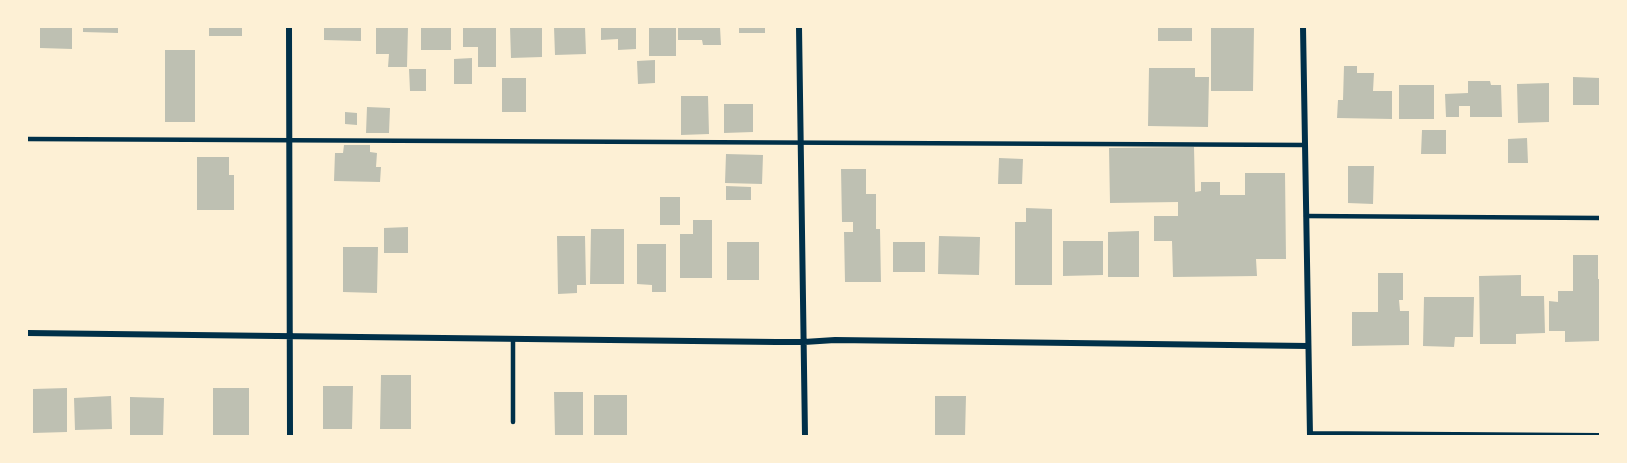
<!DOCTYPE html>
<style>
body{margin:0}
#map{position:relative;width:1627px;height:463px;overflow:hidden;background:#fdf0d5;font-family:Arial,sans-serif}
canvas{display:block}
.frame{position:absolute;inset:0;border:28px solid #fdf0d5;pointer-events:none}
</style>
<div id="map">
<canvas width="1627" height="463"></canvas>
<div class="frame"></div>
</div>
<script>
const c = document.querySelector('canvas').getContext('2d');
c.lineJoin = 'round';
function fillPath(path, color) { c.fillStyle = color; c.fill(path, 'evenodd'); }
const toPath = rows => new Path2D(rows.map(r => 'M' + r).join(''));
function strokePath(path, color, width, dash) { c.strokeStyle = color; c.lineWidth = width; c.lineCap = dash ? 'butt' : 'round'; c.setLineDash(dash || []); c.stroke(path); }
const building = toPath([
 [40,27,72,27,72,49,40,48],
 [83,27,118,27,118,33,83,32],
 [209,27,242,27,242,36,209,36],
 [324,27,361,27,361,41,324,40],
 [376,27,408,27,407,67,388,67,389,54,376,54],
 [421,27,451,27,451,50,421,50],
 [463,27,496,27,496,67,478,67,478,47,463,47],
 [510,27,542,27,542,57,511,58],
 [554,27,585,27,586,54,555,55],
 [601,27,636,27,636,49,618,50,618,39,601,40],
 [649,27,676,27,676,56,649,56],
 [678,27,720,27,721,45,703,45,702,40,678,40],
 [739,27,765,27,765,33,739,33],
 [1158,27,1192,27,1192,41,1158,41],
 [1211,27,1254,27,1253,91,1211,91],
 [165,50,195,50,195,122,165,122],
 [472,58,472,84,454,84,454,59],
 [655,60,655,83,638,84,637,61],
 [1344,66,1357,66,1357,73,1374,73,1373,91,1392,91,1392,119,1337,118,1338,100,1343,100],
 [1149,68,1195,68,1195,77,1209,77,1208,127,1148,126],
 [409,69,426,69,426,91,410,91],
 [1573,77,1600,78,1600,105,1573,105],
 [502,78,526,78,526,112,502,112],
 [1468,81,1490,81,1491,85,1501,85,1502,117,1470,117,1470,106,1459,106,1459,117,1446,117,1445,94,1468,93],
 [1549,83,1549,122,1518,123,1517,84],
 [1399,85,1434,85,1434,119,1399,119],
 [681,96,708,96,709,134,681,135],
 [724,104,753,104,753,132,724,133],
 [367,107,390,108,389,133,366,133],
 [345,112,357,113,357,125,345,124],
 [1422,130,1446,130,1446,154,1421,154],
 [1527,138,1528,163,1508,163,1508,139],
 [344,145,370,145,370,152,377,153,376,167,381,167,380,182,334,181,335,153,343,153],
 [1194,147,1195,192,1201,191,1201,182,1220,182,1220,195,1245,195,1245,173,1285,173,1286,259,1256,259,1257,276,1173,277,1172,241,1154,241,1154,216,1178,216,1178,202,1110,203,1109,148],
 [726,154,763,155,762,184,725,183],
 [197,157,229,157,229,175,234,175,234,210,197,210],
 [999,158,1023,159,1022,184,998,184],
 [1348,166,1374,166,1373,204,1348,203],
 [841,169,866,169,866,194,876,194,876,229,880,229,881,282,845,282,844,232,853,232,853,222,842,222],
 [726,186,751,187,751,200,726,200],
 [660,197,680,197,680,225,660,225],
 [1026,208,1052,209,1052,285,1015,285,1015,222,1026,222],
 [693,220,712,220,712,278,680,278,680,234,693,234],
 [408,227,408,253,384,253,384,228],
 [591,229,624,229,624,284,590,284],
 [1139,231,1139,277,1108,277,1108,232],
 [557,236,585,236,586,285,577,285,577,293,558,294],
 [939,236,980,237,979,275,938,274],
 [1063,241,1103,241,1103,275,1063,276],
 [727,242,759,242,759,280,727,280],
 [893,242,925,242,925,272,893,272],
 [637,244,666,244,666,292,652,292,652,285,637,284],
 [343,247,378,247,377,293,343,292],
 [1573,255,1598,255,1598,279,1600,279,1600,341,1565,342,1565,331,1549,331,1549,301,1558,302,1558,291,1573,291],
 [1378,273,1403,273,1403,300,1399,300,1400,311,1409,311,1409,345,1352,346,1352,312,1378,312],
 [1521,275,1521,296,1544,296,1545,333,1516,334,1516,344,1480,344,1479,276],
 [1424,297,1474,297,1473,337,1455,337,1454,347,1423,346],
 [381,375,411,375,411,429,380,429],
 [323,386,353,386,352,429,323,429],
 [67,388,67,432,33,433,33,389],
 [213,388,249,388,249,436,213,436],
 [554,392,583,392,583,436,555,436],
 [594,395,627,395,627,436,594,436],
 [111,396,112,429,75,430,74,398],
 [935,396,966,396,965,436,935,436],
 [130,397,164,398,163,436,130,436]
]);
const service = toPath([
 [27,139,1305,145],
 [1306,216,1600,218],
 [513,422,513,339]
]);
const minor = toPath([
 [289,27,290,436],
 [799,27,805,436],
 [1303,27,1310,436],
 [27,333,776,342,804,342,835,340,1308,346],
 [1310,434,1600,436]
]);
fillPath(building, '#bec0b2');
strokePath(service, '#003049', 4.5);
strokePath(minor, '#003049', 6);
</script>
